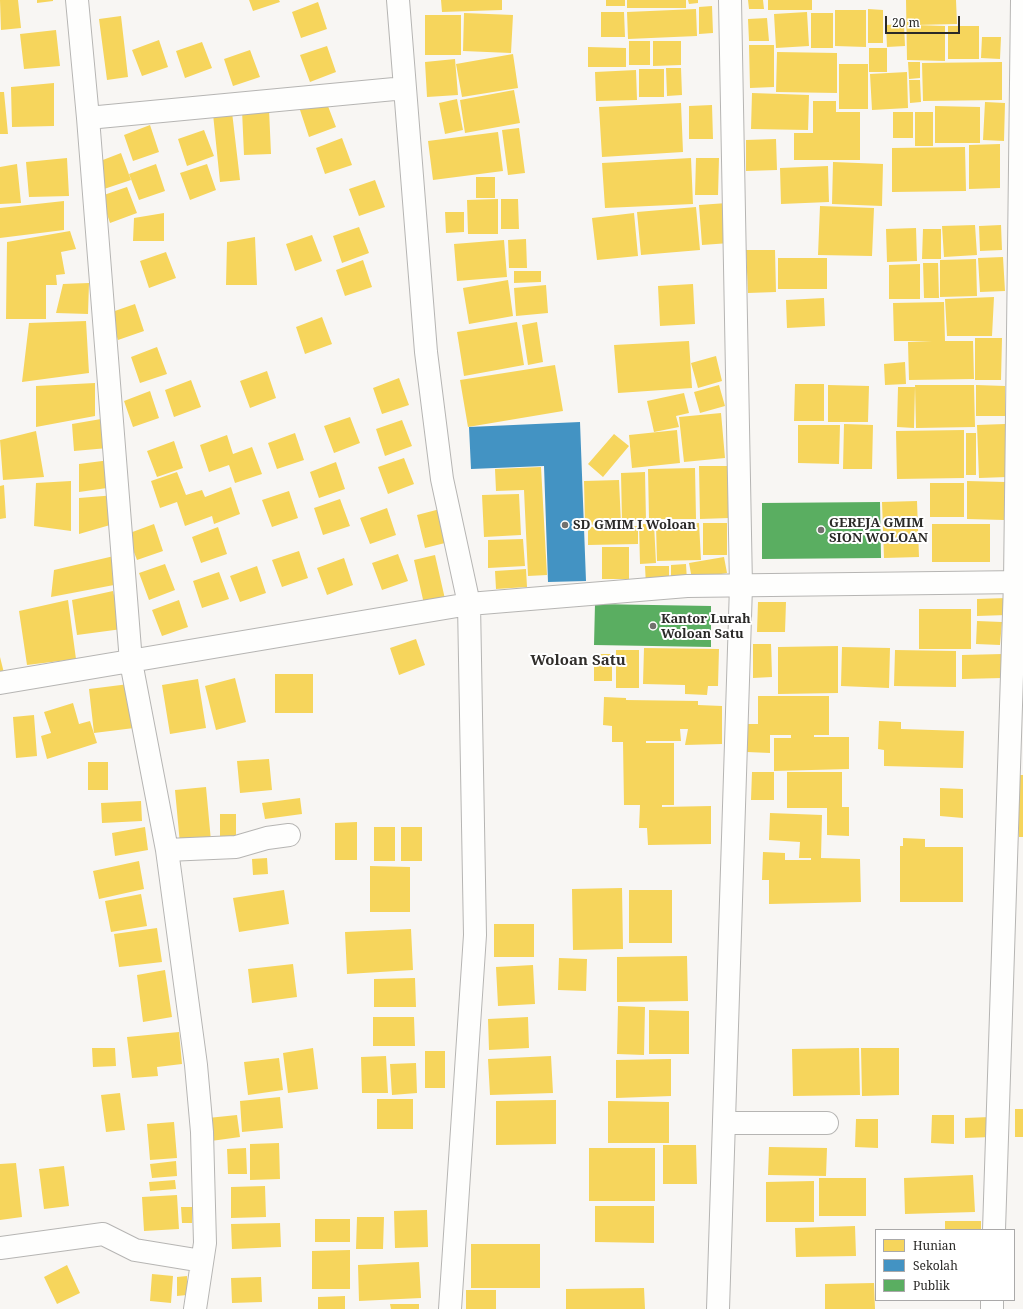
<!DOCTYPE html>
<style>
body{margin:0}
#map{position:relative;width:1023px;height:1309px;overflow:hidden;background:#f8f6f3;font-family:"Noto Serif",serif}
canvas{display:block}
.legend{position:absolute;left:875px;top:1229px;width:140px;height:72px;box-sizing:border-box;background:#fff;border:1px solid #aaa9a9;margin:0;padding:5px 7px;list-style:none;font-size:12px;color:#2a2927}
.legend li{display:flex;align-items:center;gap:8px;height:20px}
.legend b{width:20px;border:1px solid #aaa9a9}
.scale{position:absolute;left:885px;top:16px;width:75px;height:18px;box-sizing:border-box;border:2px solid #2a2927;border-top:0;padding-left:5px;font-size:12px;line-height:14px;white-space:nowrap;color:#2a2927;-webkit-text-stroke:3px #fff;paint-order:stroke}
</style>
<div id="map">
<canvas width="1023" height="1309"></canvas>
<ul class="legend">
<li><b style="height:11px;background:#f6d55c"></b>Hunian</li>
<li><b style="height:11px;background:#4393c3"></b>Sekolah</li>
<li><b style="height:11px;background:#5aae61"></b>Publik</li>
</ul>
<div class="scale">20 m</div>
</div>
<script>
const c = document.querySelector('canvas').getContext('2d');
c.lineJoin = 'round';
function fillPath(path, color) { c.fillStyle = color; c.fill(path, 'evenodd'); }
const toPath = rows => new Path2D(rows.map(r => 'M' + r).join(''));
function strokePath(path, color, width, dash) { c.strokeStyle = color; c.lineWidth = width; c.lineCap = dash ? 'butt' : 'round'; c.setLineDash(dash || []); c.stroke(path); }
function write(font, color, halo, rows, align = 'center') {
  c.font = font + ' "Noto Serif",serif'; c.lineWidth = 4; c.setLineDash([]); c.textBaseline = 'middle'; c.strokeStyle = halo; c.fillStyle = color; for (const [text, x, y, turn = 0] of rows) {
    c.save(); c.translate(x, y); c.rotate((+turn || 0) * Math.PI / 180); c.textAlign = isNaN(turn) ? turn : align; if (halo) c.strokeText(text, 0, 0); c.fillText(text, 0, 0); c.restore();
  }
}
const homes = toPath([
 [0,0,18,0,21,28,1,30],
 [37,0,53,0,53,1,37,3],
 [249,0,279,0,280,2,253,11],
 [441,0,502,0,502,10,442,12],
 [606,0,625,0,625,6,606,6],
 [627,0,686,0,686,8,627,8],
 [688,0,698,0,698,3,689,4],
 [748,0,763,0,764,9,749,9],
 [768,0,812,0,812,10,768,10],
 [906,0,956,0,957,24,915,25,945,26,945,61,907,60],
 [318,2,327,29,301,38,292,12],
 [712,6,713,33,699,34,699,7],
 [696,9,697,36,628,39,627,12],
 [868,9,883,10,883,43,868,43],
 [835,10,866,10,866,47,835,46],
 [601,12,624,12,625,37,601,37],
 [807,12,809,46,776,48,774,14],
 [464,13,513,15,511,53,463,51],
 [811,13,833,13,833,48,811,48],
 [425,15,461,15,461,55,425,55],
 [121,16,128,77,107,80,99,19],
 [767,18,769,41,749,41,748,19],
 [904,24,905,46,887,47,886,25],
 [948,26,979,26,979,59,948,59],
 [56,30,60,66,24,69,20,34],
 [982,37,1001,37,1000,59,981,58],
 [159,40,168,67,142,76,132,50],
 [629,41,650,41,650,65,629,65],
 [653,41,681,41,681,65,653,66],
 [202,42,212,68,185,78,176,51],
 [749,45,774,45,774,87,750,88],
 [327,46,336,72,310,82,300,55],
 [588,47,626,48,626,67,588,67],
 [869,48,887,48,887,72,869,72],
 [250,50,260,77,233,86,224,59],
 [777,52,837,53,837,93,776,92],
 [513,54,518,88,462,97,456,64],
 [455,59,458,95,427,97,425,62],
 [908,62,920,62,920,78,909,79],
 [1002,62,1002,100,923,101,922,63],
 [839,64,868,64,868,109,839,109],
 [666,68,681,68,682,95,667,96],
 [639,69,664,69,664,97,639,97],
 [636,70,637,100,596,101,595,72],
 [907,72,908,108,872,110,870,74],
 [909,80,920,80,921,102,910,103],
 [54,83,54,126,12,127,11,87],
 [514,90,520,123,465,133,460,100],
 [0,92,4,92,8,134,0,134],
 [752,93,809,95,808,130,751,129],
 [457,99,463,130,445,134,439,103],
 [326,101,336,127,309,137,300,110],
 [813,101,836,101,836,112,860,112,860,160,794,160,794,133,813,133],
 [985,102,1005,103,1004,141,983,140],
 [681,103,683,152,602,157,599,107],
 [712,105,713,139,689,139,689,106],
 [935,106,980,107,980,143,935,143],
 [269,109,271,154,244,155,242,110],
 [232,112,240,180,220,182,213,114],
 [893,112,913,112,913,138,893,138],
 [915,112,933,112,933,146,915,146],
 [150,125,159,152,133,161,124,135],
 [519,128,525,173,508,175,502,130],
 [204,130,214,156,187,166,178,139],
 [498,132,503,171,433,180,428,141],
 [342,138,352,165,325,174,316,148],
 [776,139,777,170,746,171,746,140],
 [1000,144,1000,188,969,189,969,145],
 [965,147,966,191,892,192,892,148],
 [121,153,131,180,104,189,95,163],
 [67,158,69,196,29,197,26,162],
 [691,158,693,204,605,208,602,163],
 [696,158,719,158,718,195,695,195],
 [833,162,883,164,882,206,832,204],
 [17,164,21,203,0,204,0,167],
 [156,164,165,191,139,200,129,174],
 [207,164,216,190,190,200,180,173],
 [828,166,829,202,781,204,780,168],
 [476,177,495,177,495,198,476,198],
 [375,180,385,207,359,216,349,189],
 [127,187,137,213,110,223,101,196],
 [498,199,498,234,468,234,467,200],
 [501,199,518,199,519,229,501,229],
 [64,201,64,230,0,238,0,208],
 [727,203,730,243,702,245,699,205],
 [820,206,874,208,872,256,818,255],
 [696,207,700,250,641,255,637,212],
 [445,212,464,212,464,232,446,233],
 [164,213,164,241,133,241,134,218],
 [634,213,638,256,597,260,592,218],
 [975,225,977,255,944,257,942,226],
 [1001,225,1002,250,980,251,979,226],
 [359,227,369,253,342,263,333,236],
 [916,228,917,261,887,262,886,229],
 [923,229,941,229,941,259,922,259],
 [70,231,76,249,61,252,65,274,56,275,57,285,46,285,46,319,6,319,7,242],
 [312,235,322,261,295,271,286,244],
 [255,237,257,285,226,285,227,242],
 [526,239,527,268,509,268,508,240],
 [504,240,507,277,457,281,454,244],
 [746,250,775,250,776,292,748,293],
 [166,252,176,278,149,288,140,261],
 [1003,257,1005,291,980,292,978,258],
 [778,258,827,258,827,289,778,289],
 [976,259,977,296,940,297,940,260],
 [363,260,372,287,345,296,336,270],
 [923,263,938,263,939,298,924,298],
 [920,264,920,299,889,299,889,265],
 [514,271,541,271,541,282,514,283],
 [508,280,513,316,469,324,463,288],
 [89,283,88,314,56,313,63,284],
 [693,284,695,324,660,326,658,286],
 [546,285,548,313,516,316,514,288],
 [994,297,992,336,947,336,945,299],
 [824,298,825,326,787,328,786,300],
 [944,302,945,341,973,341,974,379,909,380,908,342,932,341,894,341,893,303],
 [135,304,144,331,118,340,109,313],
 [322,317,332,344,305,354,296,327],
 [86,321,89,373,22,382,29,323],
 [517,322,524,365,464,376,457,332],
 [537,322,543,362,528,365,522,325],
 [975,338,1002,338,1001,380,975,380],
 [689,341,692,388,618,393,614,345],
 [157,347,167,374,140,383,131,357],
 [716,356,722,381,698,388,691,363],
 [905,362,906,384,885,385,884,364],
 [555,365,563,411,468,427,460,380],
 [267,371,276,398,250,408,240,381],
 [399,378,409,405,382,414,373,388],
 [191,380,201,407,174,417,165,390],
 [95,383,95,416,36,427,36,386],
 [795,384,824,384,824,421,794,421],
 [719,385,725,406,700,413,694,392],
 [828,385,869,386,868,422,828,422],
 [915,385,974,385,975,427,916,428],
 [976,385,1005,386,1005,416,976,416],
 [898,387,915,387,914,428,897,427],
 [150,391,159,418,133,427,124,401],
 [684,393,689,413,676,416,679,427,654,432,647,401],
 [721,413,725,458,684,462,679,417],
 [350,417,360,443,334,453,324,426],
 [101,419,108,448,74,451,72,424],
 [402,420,412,446,385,456,376,429],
 [844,424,873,425,872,469,843,469],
 [1005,424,1007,477,979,478,977,425],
 [798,425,840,425,839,464,798,463],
 [677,430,680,463,632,468,629,435],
 [964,430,964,478,897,479,896,431],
 [36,431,44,477,3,480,0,440],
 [295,433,304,460,277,469,268,443],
 [966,433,976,433,976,475,966,475],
 [614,434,629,446,603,477,588,464],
 [227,435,233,454,252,447,262,474,235,483,229,465,209,472,200,445],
 [174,441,183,468,157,477,147,451],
 [404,458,414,484,388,494,378,467],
 [110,460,114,487,79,492,79,464],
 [336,462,345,489,319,498,310,472],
 [699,466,728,466,729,518,700,519],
 [541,467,547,575,528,576,524,490,496,491,495,469],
 [695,468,696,519,649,519,648,469],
 [177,472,186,495,202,490,205,497,231,487,240,514,214,524,212,516,185,526,177,502,160,508,151,481],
 [645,472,646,521,622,521,621,473],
 [619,480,621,524,585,525,584,481],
 [71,481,71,531,34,526,36,483],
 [967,481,1005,482,1004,520,967,519],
 [930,483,964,483,964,517,930,517],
 [4,485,6,518,0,519,0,486],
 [289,491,298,518,272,527,262,500],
 [519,494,521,535,484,537,482,495],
 [116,495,117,523,79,534,79,498],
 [340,499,350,526,323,535,314,508],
 [917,501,919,557,884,558,882,502],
 [387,508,396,535,370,544,360,518],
 [444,508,453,541,425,548,417,515],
 [699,523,701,560,657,561,656,525],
 [703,523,727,523,727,555,703,555],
 [154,524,163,551,137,560,127,534],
 [639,524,654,524,656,563,640,564],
 [932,524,990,524,990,562,932,562],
 [638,526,638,544,588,545,588,527],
 [218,527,227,554,201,563,192,537],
 [523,539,525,566,488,568,488,540],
 [602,547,629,547,629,579,602,579],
 [299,551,308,578,282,587,272,560],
 [398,554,408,581,382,590,372,563],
 [435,555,445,599,424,604,414,560],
 [114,556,114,585,51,597,54,570],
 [724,557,727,573,692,579,689,563],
 [344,558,353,585,327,595,317,568],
 [165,564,175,590,149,600,139,573],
 [686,564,687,581,671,582,671,565],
 [257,566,266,593,240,602,230,576],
 [645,566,669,566,669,586,646,586],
 [526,569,527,587,496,589,495,571],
 [219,572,229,599,202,608,193,581],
 [113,591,122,629,77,635,72,600],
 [1006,598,1007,615,977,616,977,599],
 [68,600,76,659,27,665,19,611],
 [179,600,188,627,162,636,152,610],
 [758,602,786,602,785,632,757,632],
 [919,609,971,609,971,649,919,649],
 [977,621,1002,622,1000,645,976,644],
 [416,639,425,665,399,675,390,648],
 [753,644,771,644,772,677,753,678],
 [838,646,838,693,778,694,778,647],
 [842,647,890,648,889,688,841,686],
 [644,648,719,649,718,686,708,686,707,695,685,694,685,685,643,684],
 [616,650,639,650,639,688,616,688],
 [895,650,956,651,956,687,894,686],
 [594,654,612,654,612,681,594,681],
 [1002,654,1002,678,962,679,962,655],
 [0,657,4,673,0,674],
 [275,674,313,674,313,713,275,713],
 [235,678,246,722,216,730,205,686],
 [198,679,206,728,170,734,162,685],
 [129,684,134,728,94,733,89,689],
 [758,696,829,696,829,735,814,735,814,737,849,737,849,769,774,771,774,738,791,738,791,735,770,735,770,753,747,752,748,724,758,724],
 [604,697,626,698,626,700,698,701,698,705,722,706,722,744,685,745,688,729,680,729,681,741,646,741,646,743,674,743,674,805,662,805,662,807,711,806,711,844,648,845,647,828,639,828,640,805,624,805,623,742,612,742,612,726,603,725],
 [73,703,79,724,90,721,97,743,47,759,41,736,51,733,44,712],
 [34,715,37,756,16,758,13,717],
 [879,721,901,722,901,729,964,731,963,768,884,766,884,750,878,749],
 [269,759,272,790,240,793,237,761],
 [88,762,108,762,108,790,88,790],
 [752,772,774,772,774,800,751,800],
 [787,772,842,772,842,807,849,807,849,836,827,835,827,808,787,808],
 [1018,775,1023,775,1023,837,1019,837,1019,816,1014,816],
 [206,787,211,841,180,844,175,790],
 [940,788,963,789,963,818,940,816],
 [300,798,302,814,265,819,262,803],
 [141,801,142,821,102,823,101,803],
 [770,813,822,815,821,858,860,859,861,902,769,904,769,880,762,880,763,852,785,853,785,860,811,860,811,858,799,858,800,842,769,840],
 [220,814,236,814,236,837,220,837],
 [357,822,357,860,335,860,335,823],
 [145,827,148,850,115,856,112,833],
 [374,827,395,827,395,861,374,861],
 [401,827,422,827,422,861,401,861],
 [903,838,925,839,925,847,963,847,963,902,900,902,900,846,903,846],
 [267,858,268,874,253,875,252,859],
 [139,861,144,889,99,899,93,871],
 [370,866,410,867,410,912,370,912],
 [622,888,623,949,573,950,572,889],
 [284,890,289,924,239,932,233,898],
 [629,890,672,890,672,943,629,943],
 [141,894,147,926,111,932,105,901],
 [494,924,534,924,534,957,494,957],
 [157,928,162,962,119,967,114,934],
 [411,929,413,970,347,974,345,932],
 [687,956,688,1001,617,1002,617,957],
 [559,958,587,959,586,991,558,990],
 [293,964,297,997,252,1003,248,969],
 [533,965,535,1004,498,1006,496,967],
 [165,970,172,1017,143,1022,137,975],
 [415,978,416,1007,374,1007,374,979],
 [618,1006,645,1007,644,1055,617,1054],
 [649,1010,689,1011,689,1054,649,1054],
 [373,1017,414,1017,415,1046,373,1046],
 [528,1017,529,1048,489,1050,488,1019],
 [179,1032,182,1064,157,1067,158,1076,132,1078,127,1037],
 [92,1048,115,1048,116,1066,93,1067],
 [313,1048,318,1089,288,1093,283,1053],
 [859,1048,860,1095,793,1096,792,1049],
 [861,1048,899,1048,899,1095,862,1096],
 [425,1051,445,1051,445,1088,425,1088],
 [386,1056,388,1093,362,1093,361,1057],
 [551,1056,553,1093,490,1095,488,1059],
 [279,1058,283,1090,248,1095,244,1062],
 [671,1059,671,1096,616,1098,616,1060],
 [416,1063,417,1093,392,1095,390,1064],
 [120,1093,125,1130,106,1132,101,1095],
 [280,1097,283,1128,242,1132,240,1101],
 [377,1099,413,1099,413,1129,377,1129],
 [556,1100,556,1144,496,1145,496,1101],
 [608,1101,669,1102,669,1143,608,1143],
 [1015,1109,1023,1109,1023,1137,1015,1137],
 [237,1115,240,1137,211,1141,208,1118],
 [932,1115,954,1115,954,1144,931,1143],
 [990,1117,991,1137,965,1138,965,1118],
 [856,1119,878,1119,878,1148,855,1147],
 [174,1122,177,1158,150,1160,147,1124],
 [279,1143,280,1179,250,1180,250,1144],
 [663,1145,696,1145,697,1184,663,1184],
 [769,1147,827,1148,826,1176,768,1175],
 [246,1148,247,1174,228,1174,227,1149],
 [589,1148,655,1148,655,1201,589,1201],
 [176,1161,177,1176,152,1178,150,1164],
 [16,1163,22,1217,0,1220,0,1164],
 [64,1166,69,1206,44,1209,39,1169],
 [973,1175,975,1212,905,1214,904,1178],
 [819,1178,866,1178,866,1216,819,1216],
 [175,1180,176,1189,150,1191,149,1182],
 [814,1181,814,1222,766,1222,766,1182],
 [265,1186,266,1217,231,1218,231,1187],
 [177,1195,179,1229,144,1231,142,1197],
 [595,1206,654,1206,654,1243,595,1242],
 [181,1207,192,1207,192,1223,182,1223],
 [427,1210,428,1247,395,1248,394,1211],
 [357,1217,384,1217,383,1249,356,1249],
 [315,1219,350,1219,350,1242,315,1242],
 [945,1221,981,1221,981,1230,945,1230],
 [280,1223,281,1247,232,1249,231,1224],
 [855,1226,856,1256,796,1257,795,1228],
 [471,1244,540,1244,540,1288,471,1288],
 [350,1250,350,1289,312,1289,312,1251],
 [419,1262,421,1298,359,1301,358,1265],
 [67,1265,80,1293,57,1304,44,1277],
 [152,1274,173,1276,171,1303,150,1301],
 [187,1276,187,1295,177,1296,177,1277],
 [261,1277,262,1302,232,1303,231,1278],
 [874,1283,875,1309,825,1309,825,1284],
 [644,1288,645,1309,566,1309,566,1289],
 [466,1290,496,1290,496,1309,466,1309],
 [345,1296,345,1309,318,1309,318,1297],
 [390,1304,419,1304,419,1309,391,1309]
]);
const schools = toPath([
 [580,422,586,581,548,582,544,466,471,469,469,427]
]);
const public = toPath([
 [880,502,881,558,762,559,762,503],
 [595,604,711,606,711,647,594,645]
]);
const street = toPath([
 [77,0,88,118,131,662,167,850,196,1065,202,1132,205,1243,195,1309],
 [398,0,426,352,442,479,469,604,475,935,450,1309],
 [88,118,405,88],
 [0,683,469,604,687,586,1023,582],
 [167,850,236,847,267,838,289,835],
 [724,1123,827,1123],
 [994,1230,1015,582,1022,0],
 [0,1248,103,1234,135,1250,202,1261],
 [992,1309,992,1300]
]);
const secondary = toPath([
 [718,1309,741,586,730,0]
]);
const markers = [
 [565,525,4,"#72716e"],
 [821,530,4,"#72716e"],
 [653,626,4,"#72716e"]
];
const poiNames = [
 ["GEREJA GMIM",829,523],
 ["SION WOLOAN",829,538],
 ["SD GMIM I Woloan",573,525],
 ["Kantor Lurah",661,619],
 ["Woloan Satu",661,634]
];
const quarterNames = [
 ["Woloan Satu",578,661]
];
fillPath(homes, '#f6d55c');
fillPath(schools, '#4393c3');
fillPath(public, '#5aae61');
strokePath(street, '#b6b5b3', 24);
strokePath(secondary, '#b6b5b3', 24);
strokePath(street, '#fefefd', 22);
strokePath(secondary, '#fefefd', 22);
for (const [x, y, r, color] of markers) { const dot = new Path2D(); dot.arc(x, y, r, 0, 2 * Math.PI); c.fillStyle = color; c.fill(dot); strokePath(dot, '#fff', 1.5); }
write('bold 13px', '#2a2927', '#fff', poiNames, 'left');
write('bold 15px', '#312e2b', '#fff', quarterNames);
</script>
